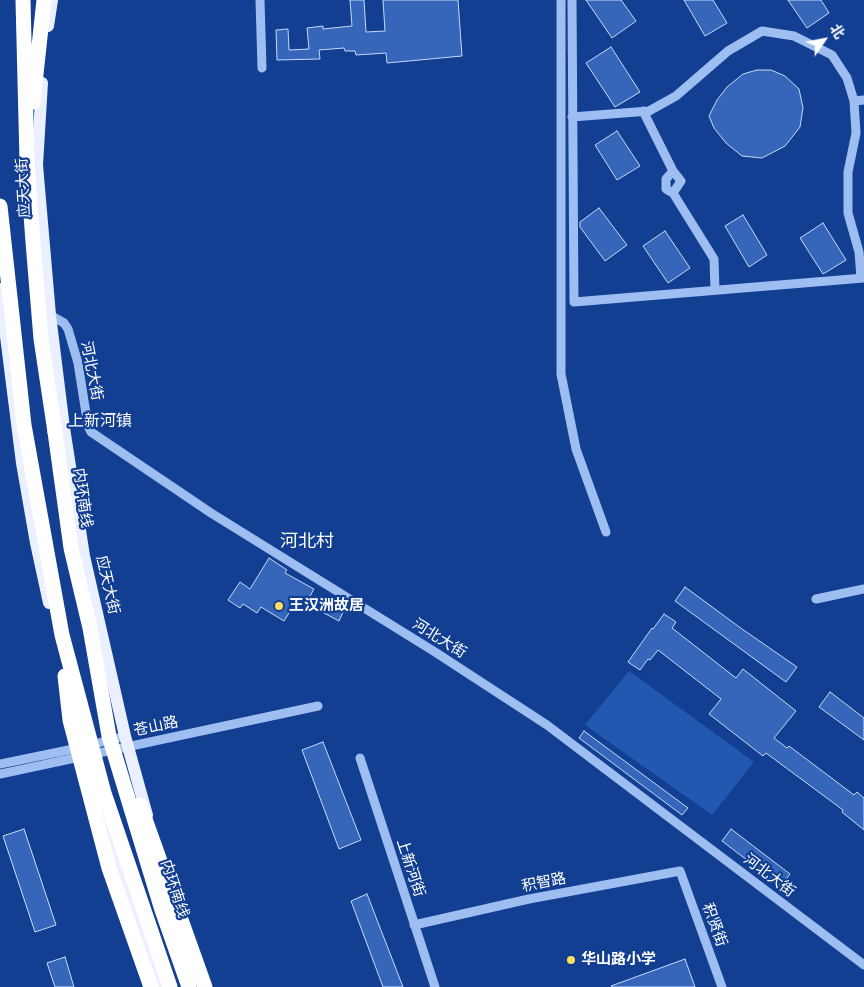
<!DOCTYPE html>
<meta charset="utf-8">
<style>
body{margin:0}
#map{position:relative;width:864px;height:987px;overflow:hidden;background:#123f92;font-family:Signika,"Noto Sans SC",sans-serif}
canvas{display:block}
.north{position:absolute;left:799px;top:15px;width:50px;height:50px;-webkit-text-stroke:4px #123f92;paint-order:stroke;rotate:57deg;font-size:14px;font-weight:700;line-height:20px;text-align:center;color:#fff}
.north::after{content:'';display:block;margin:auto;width:18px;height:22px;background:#fff;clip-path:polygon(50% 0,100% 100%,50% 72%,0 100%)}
</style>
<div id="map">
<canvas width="864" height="987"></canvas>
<div class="north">北</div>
</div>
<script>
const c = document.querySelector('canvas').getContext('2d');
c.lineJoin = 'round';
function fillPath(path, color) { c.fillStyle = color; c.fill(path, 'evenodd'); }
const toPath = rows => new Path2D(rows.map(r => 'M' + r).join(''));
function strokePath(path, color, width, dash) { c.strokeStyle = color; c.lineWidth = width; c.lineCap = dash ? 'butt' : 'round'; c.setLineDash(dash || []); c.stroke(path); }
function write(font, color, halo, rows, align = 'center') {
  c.font = font + ' Signika,"Noto Sans SC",sans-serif'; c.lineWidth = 4.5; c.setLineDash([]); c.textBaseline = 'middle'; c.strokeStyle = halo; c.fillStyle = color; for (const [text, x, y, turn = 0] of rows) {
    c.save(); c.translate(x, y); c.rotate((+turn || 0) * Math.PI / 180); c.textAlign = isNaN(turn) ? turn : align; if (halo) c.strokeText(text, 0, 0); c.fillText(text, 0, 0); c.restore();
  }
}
const green = toPath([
 [629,671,754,762,712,815,585,725]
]);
const building = toPath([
 [350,0,364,0,366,32,385,31,383,0,458,0,462,56,387,63,386,53,356,55,355,51,345,51,344,48,319,50,320,59,277,60,276,30,288,29,289,50,309,49,307,28,323,26,323,29,352,26,350,0],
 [586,0,621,0,636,21,612,38,586,0],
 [684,0,713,0,727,23,705,36,684,0],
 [788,0,821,0,829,13,807,28,788,0],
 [611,47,640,92,615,107,586,63,611,47],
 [757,70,771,70,785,76,799,89,803,108,800,127,785,146,762,158,742,156,726,143,714,128,709,116,717,100,727,87,743,74,757,70],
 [617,131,640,166,617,180,595,145,617,131],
 [599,208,627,245,605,261,580,227,580,222,599,208],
 [743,215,767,255,749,267,725,226,743,215],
 [823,223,846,260,823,274,800,238,823,223],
 [665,231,690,268,668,283,643,246,665,231],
 [269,558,287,570,285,573,314,589,305,605,297,600,284,621,261,607,257,613,243,604,240,608,228,600,240,582,250,589,269,558],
 [685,587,742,629,797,667,786,682,675,601,685,587],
 [328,601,344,610,339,621,322,612,328,601],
 [664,614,676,622,672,628,736,678,743,669,796,711,774,738,787,748,789,746,854,795,857,792,864,798,864,830,842,812,843,810,766,753,763,756,709,714,721,699,658,650,650,660,648,659,640,670,628,662,652,628,653,629,664,614],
 [830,692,864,718,864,740,819,707,830,692],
 [584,731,688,808,682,815,579,738,584,731],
 [323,742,361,840,339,849,302,750,323,742],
 [24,829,56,925,35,932,3,836,24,829],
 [731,829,790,874,781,886,722,841,731,829],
 [367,894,403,987,383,987,351,901,367,894],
 [65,957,74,987,55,987,47,963,65,957],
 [685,959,695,987,612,987,611,986,685,959]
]);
const minor = toPath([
 [260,0,262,68],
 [561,0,561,374,576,449,606,532],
 [572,0,574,302,864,278],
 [854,101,856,133,848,172,848,213,859,252,861,278],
 [643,111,673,171,666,179,666,189,673,193,714,259,715,290],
 [572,117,649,111,676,96,728,51,762,31,794,36,832,55,847,78,854,101,864,100],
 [673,171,681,181,673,193],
 [50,315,64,323,68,329,78,363,88,426,91,432,211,513,435,652,547,725,864,965],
 [816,599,864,589],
 [360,758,435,987],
 [0,764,83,747,125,736],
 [0,774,318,706],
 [414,925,529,899,680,871,722,987]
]);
const major = toPath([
 [48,26,52,0],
 [42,83,37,165,50,315,64,428,84,556,125,736,147,815],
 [0,289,22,463,36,543,49,603],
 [97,794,160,987]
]);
const highway = toPath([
 [23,0,27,161,33,242,41,339,55,432],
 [33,102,44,0]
]);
const highwayBridge = toPath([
 [0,206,24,425,62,635,104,793,170,987],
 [55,432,71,548,90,628,109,736,162,910,189,987],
 [65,676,70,720,109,868,151,987],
 [140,805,205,987]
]);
const markers = [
 [279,606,5,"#ffde60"],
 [571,960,5,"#ffde60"]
];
const streetNames = [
 ["应天大街",24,188,-93],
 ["河北大街",91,371,79],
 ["内环南线",82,498,82],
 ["应天大街",107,585,77],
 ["河北大街",439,639,32],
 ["苍山路",156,727,-12],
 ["上新河街",410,868,72],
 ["河北大街",769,876,37],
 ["积智路",544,883,-11],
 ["内环南线",174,889,72],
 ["积贤街",714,925,70]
];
const poiNames = [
 ["王汉洲故居",289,606],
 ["华山路小学",581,960]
];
const neighbourhoodNames = [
 ["上新河镇",100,422]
];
const quarterNames = [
 ["河北村",307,542]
];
fillPath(green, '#2358b1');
fillPath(building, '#3566b9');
strokePath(building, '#c6dafd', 1);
strokePath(minor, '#9ebef2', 9);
strokePath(major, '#eaf0ff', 12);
strokePath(highway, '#fff', 15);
strokePath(highwayBridge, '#fff', 15);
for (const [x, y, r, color] of markers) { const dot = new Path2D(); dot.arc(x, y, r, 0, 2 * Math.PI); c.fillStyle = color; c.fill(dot); strokePath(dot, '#123f92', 2); }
write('15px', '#fff', '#123f92', streetNames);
write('bold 15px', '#fff', '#123f92', poiNames, 'left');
write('16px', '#fff', '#123f92', neighbourhoodNames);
write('18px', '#fff', '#123f92', quarterNames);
</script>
